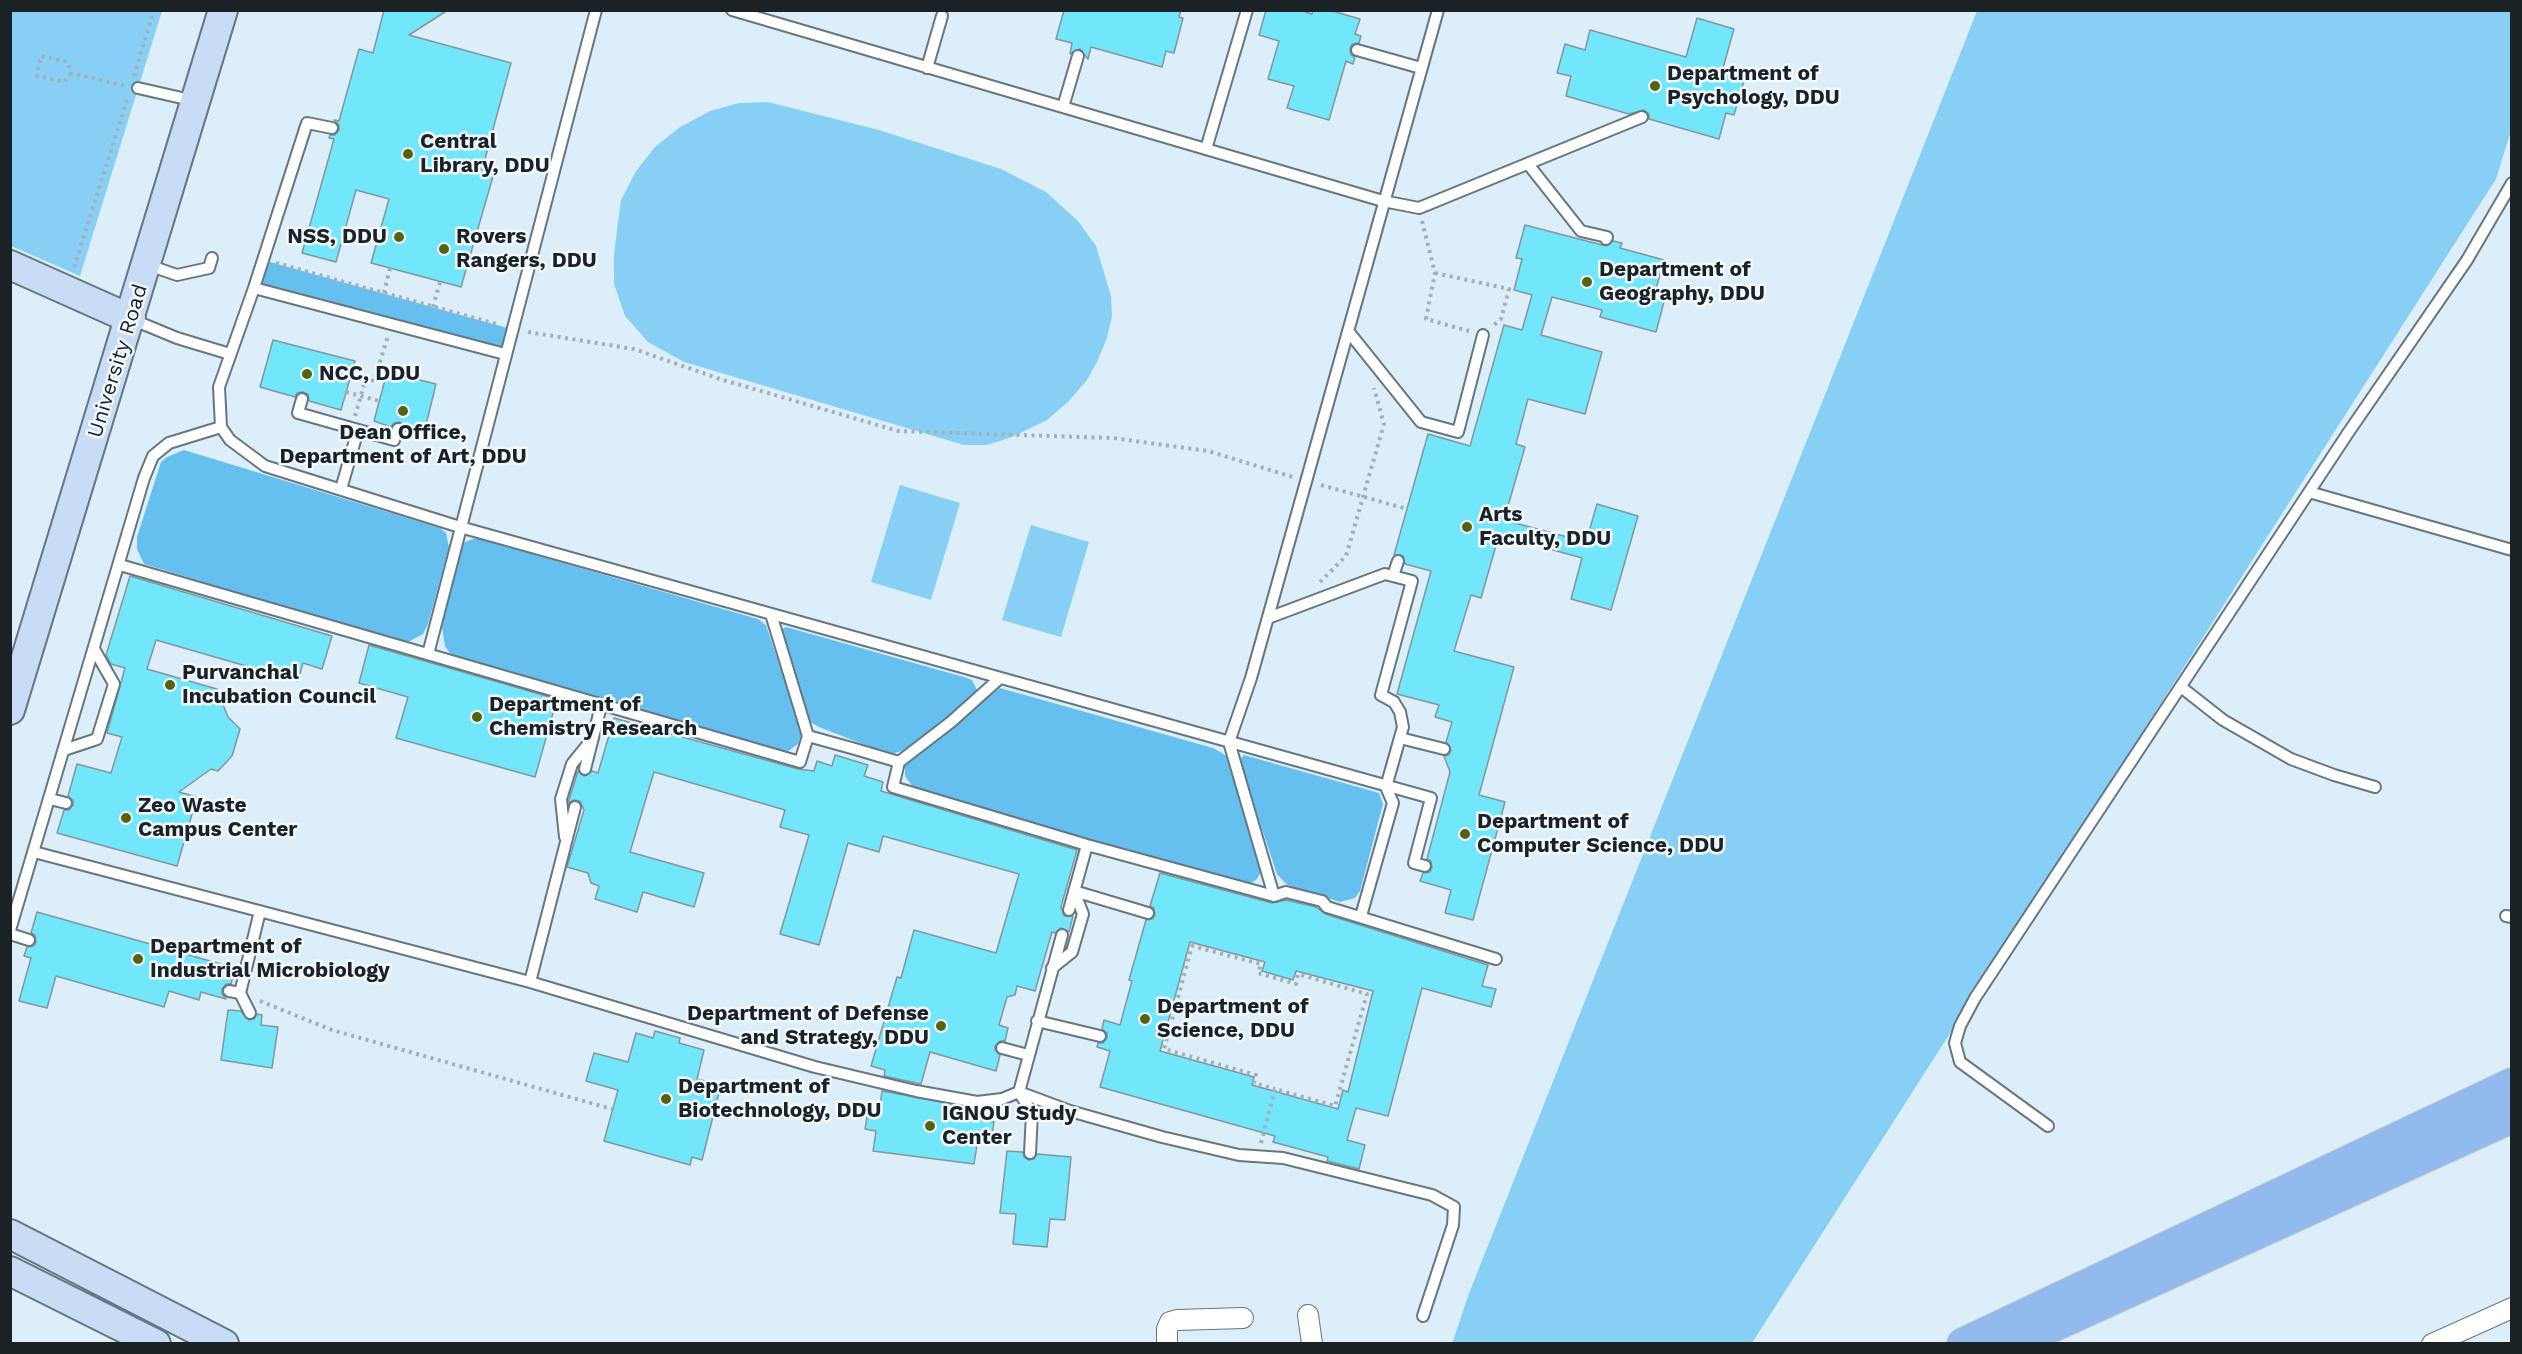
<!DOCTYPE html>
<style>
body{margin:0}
#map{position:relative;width:2522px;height:1354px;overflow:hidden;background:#dbeef9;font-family:"Work Sans",sans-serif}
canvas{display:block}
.frame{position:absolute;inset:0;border:12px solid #1b2226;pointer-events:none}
</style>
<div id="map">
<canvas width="2522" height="1354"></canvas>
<div class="frame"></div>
</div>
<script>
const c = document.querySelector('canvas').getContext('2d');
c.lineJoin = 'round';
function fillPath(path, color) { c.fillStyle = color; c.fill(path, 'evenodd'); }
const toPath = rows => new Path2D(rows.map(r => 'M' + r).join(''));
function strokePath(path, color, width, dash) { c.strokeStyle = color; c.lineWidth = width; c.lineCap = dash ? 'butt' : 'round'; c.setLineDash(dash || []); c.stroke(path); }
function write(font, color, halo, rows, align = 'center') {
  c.font = font + ' "Work Sans",sans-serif'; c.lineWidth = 5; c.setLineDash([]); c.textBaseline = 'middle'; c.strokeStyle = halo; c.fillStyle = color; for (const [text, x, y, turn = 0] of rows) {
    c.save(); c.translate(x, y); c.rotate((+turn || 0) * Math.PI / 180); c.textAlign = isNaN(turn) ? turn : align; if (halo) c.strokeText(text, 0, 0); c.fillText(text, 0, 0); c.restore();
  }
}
const green = toPath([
 [11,11,162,11,80,276,11,246],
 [1977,11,2511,11,2511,131,2496,179,1752,1343,1452,1344,1468,1296],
 [768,102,879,130,1001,169,1046,192,1078,221,1096,246,1111,296,1112,316,1107,338,1097,362,1087,380,1068,402,1047,420,1012,437,987,445,964,445,684,362,648,342,625,316,614,284,614,254,621,200,636,171,655,147,680,127,710,111,739,103],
 [900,485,960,503,931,600,871,582],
 [1031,525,1089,542,1061,637,1002,620]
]);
const forest = toPath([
 [263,260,511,329,505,354,254,288],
 [184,450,440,528,446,533,449,547,428,624,423,634,406,643,393,640,144,564,137,549,137,537,161,462,167,457],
 [476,538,758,619,766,625,800,727,801,735,798,744,787,752,778,753,451,655,445,646,442,627,443,613,459,550,465,542],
 [786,627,964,677,972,680,977,690,975,695,912,748,891,754,878,750,819,727,807,720,781,636,782,629],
 [1000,688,1213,748,1222,753,1229,758,1260,865,1260,874,1256,880,1249,884,1238,882,915,790,905,776,905,766,908,760],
 [1244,755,1379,793,1383,804,1360,891,1355,898,1340,902,1295,888,1286,884,1277,874,1243,772,1241,758]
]);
const building = toPath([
 [384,10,448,10,409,35,511,63,482,170,494,173,461,287,371,263,389,199,356,190,336,262,302,253,334,139,329,138,330,135,335,135,339,130,339,125,334,120,339,121,359,49,373,53,384,10],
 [1064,10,1181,10,1179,17,1183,18,1174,53,1166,51,1162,67,1091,47,1088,59,1080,49,1070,54,1072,43,1056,39,1064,10],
 [1266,10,1299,10,1312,14,1313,10,1329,10,1360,19,1355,34,1361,36,1359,43,1352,44,1350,49,1351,55,1355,57,1353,64,1346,61,1329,120,1287,108,1294,86,1268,79,1279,41,1259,35,1266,10],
 [1697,18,1734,29,1723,68,1746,74,1734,115,1726,113,1719,139,1649,119,1649,114,1644,110,1629,114,1566,96,1571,76,1557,73,1565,44,1585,50,1590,30,1686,57,1697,18],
 [1525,225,1606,246,1613,241,1622,243,1620,248,1664,260,1654,296,1665,298,1656,332,1600,317,1602,310,1552,297,1541,335,1602,352,1585,414,1528,399,1516,444,1525,447,1504,520,1586,542,1597,504,1638,516,1611,610,1571,599,1582,558,1499,535,1481,598,1471,595,1454,651,1514,667,1479,795,1505,802,1473,920,1445,913,1451,890,1420,881,1423,873,1430,872,1432,867,1431,861,1427,859,1450,772,1444,756,1449,755,1451,750,1446,742,1452,722,1435,717,1439,705,1397,694,1431,571,1405,564,1403,556,1394,555,1428,434,1470,446,1504,325,1522,330,1532,295,1514,290,1522,259,1516,258,1525,225],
 [273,340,355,361,341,410,309,401,308,394,303,392,297,393,295,397,260,387,273,340],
 [387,372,436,384,423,437,405,431,404,425,400,422,394,423,391,427,374,421,387,372],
 [130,576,332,636,322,669,303,663,298,681,156,640,147,669,217,689,228,717,240,729,232,756,218,771,211,769,179,792,197,797,177,866,57,833,64,810,69,810,73,805,73,800,68,796,77,764,111,773,122,737,107,733,125,668,111,664,106,655,130,576],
 [369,645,557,699,535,777,396,738,408,697,359,683,369,645],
 [614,718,798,769,814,771,817,761,832,766,835,755,868,765,864,776,883,782,881,791,1077,850,1061,907,1064,916,1073,916,1069,932,1061,928,1055,933,1052,932,1035,991,1017,986,1015,995,1007,997,999,1025,1008,1028,1005,1041,1000,1041,995,1046,995,1050,1000,1055,996,1071,930,1052,921,1084,884,1076,885,1070,871,1066,897,977,901,978,914,930,996,953,1019,874,883,836,879,852,848,843,819,945,780,934,809,835,780,827,785,810,654,772,630,852,704,873,694,907,643,892,637,912,595,899,599,886,591,883,588,873,567,867,584,810,580,801,574,800,569,803,569,800,578,771,584,776,592,771,598,773,614,718],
 [1160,873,1272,903,1286,900,1316,907,1325,914,1488,965,1482,986,1496,989,1491,1007,1422,988,1388,1116,1356,1108,1347,1140,1365,1145,1359,1169,1327,1161,1328,1157,1273,1142,1275,1136,1100,1087,1110,1051,1097,1047,1098,1043,1103,1043,1107,1038,1107,1033,1102,1029,1104,1020,1120,1025,1132,981,1129,980,1146,920,1153,919,1155,915,1154,908,1150,906,1160,873],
 [1190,942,1265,962,1262,971,1293,980,1296,971,1373,991,1348,1092,1343,1090,1338,1109,1252,1085,1254,1077,1160,1051,1190,942],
 [37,912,235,968,231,984,226,984,222,989,222,994,226,999,201,992,199,1000,169,991,164,1007,56,976,47,1008,19,1001,31,958,24,956,27,947,34,946,36,942,35,935,31,933,37,912],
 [228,1010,241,1011,249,1020,254,1019,257,1014,262,1015,261,1025,278,1027,272,1068,221,1060,228,1010],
 [655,1031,680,1038,679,1043,704,1050,697,1079,721,1085,702,1160,692,1157,690,1165,604,1141,618,1090,586,1081,594,1053,628,1062,636,1033,653,1038,655,1031],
 [882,1091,981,1109,980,1120,994,1122,991,1141,978,1139,974,1164,873,1151,876,1131,865,1129,869,1105,880,1106,882,1091],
 [1007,1151,1023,1152,1024,1157,1029,1160,1034,1159,1037,1154,1071,1157,1065,1220,1050,1219,1047,1247,1013,1244,1016,1214,1000,1213,1007,1151]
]);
const path = toPath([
 [71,73,64,82,37,76,41,56,68,62,71,73,126,86],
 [134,76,154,10],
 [1422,221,1435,273,1426,319,1469,331],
 [276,263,500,325],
 [74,267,128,97],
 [1435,273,1509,289,1501,319,1493,326],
 [384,293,390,268],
 [433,307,440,282],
 [528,332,634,349,720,379,898,431,1113,438,1208,451,1293,477],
 [346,392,379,401],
 [355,416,366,378,374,381,388,336],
 [1321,485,1407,509],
 [1320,582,1346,556,1384,424,1374,388],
 [260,1001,332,1030,612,1109],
 [1261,1143,1275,1089,1335,1106,1367,994,1298,974,1296,984,1258,973,1261,964,1192,946,1164,1049,1256,1075,1254,1083,1275,1089]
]);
const lane = toPath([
 [732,10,1383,201,1419,208,1642,117],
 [1357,50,1421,68],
 [927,68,942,16],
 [138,88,195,101],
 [1063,107,1078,56],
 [332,128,307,123,254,288,219,387,221,427,230,440,265,466,460,527,1431,798,1414,863,1425,866],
 [1206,149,1247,10],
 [1528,164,1581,231,1607,237,1606,239],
 [148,265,177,275,209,268,212,258],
 [254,288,505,354],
 [131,319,177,338,230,354],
 [1348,331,1421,422,1458,432,1483,335],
 [302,399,298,413,394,440,398,429],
 [341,489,358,430],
 [2309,492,2512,550],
 [120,565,800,762,808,736,855,749,899,762,893,787,1087,845,1274,896,1286,892,1322,901,1327,907,1496,959],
 [1393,576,1398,561],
 [771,614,808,736],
 [1268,618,1385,574,1412,581,1381,695,1394,702,1400,712,1403,727,1386,787,1393,803,1361,916],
 [428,654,596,10],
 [2181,687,2223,720,2291,759,2334,775,2375,787],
 [1400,738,1444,749],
 [64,750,97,739,114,684,94,649],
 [899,762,951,722,1000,678],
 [585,769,601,706],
 [50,799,66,803],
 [565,837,561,799,572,764,593,738],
 [34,852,530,982,815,1067,916,1091,977,1102,1002,1099,1019,1092,1062,935],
 [1074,891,1148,913],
 [1274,896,1229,742,1251,678,1438,10],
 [1069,910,1087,845],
 [2506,916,2512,917],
 [10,930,144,478,153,456,169,443,221,427],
 [10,934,29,940],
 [1052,968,1072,952,1083,914,1074,891],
 [530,982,575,807],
 [229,991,240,993,250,1013],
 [240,993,260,911],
 [1037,1021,1100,1036],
 [1002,1048,1028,1055],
 [1019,1092,1070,1111,1162,1137,1239,1155,1283,1158,1432,1195,1454,1207,1453,1225,1423,1316],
 [1019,1092,1032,1113,1030,1153],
 [2048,1126,1960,1062,1955,1043,1960,1026,1975,998,2348,433,2467,260,2512,183]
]);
const street = toPath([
 [1308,1315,1312,1344],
 [1167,1344,1167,1329,1170,1322,1177,1320,1243,1318],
 [2432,1344,2512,1308]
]);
const secondary = toPath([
 [10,265,131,319],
 [10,710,223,10],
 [10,1234,224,1344],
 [10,1271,156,1344]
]);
const primary = toPath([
 [1963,1344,2512,1084],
 [2013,1344,2512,1117]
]);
const markers = [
 [1655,86,6,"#54640c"],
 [408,154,6,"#54640c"],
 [399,237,6,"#54640c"],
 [444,249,6,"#54640c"],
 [1587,282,6,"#54640c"],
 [307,374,6,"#54640c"],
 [403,411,6,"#54640c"],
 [1467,527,6,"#54640c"],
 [170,685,6,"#54640c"],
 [477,717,6,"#54640c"],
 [126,818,6,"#54640c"],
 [1465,834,6,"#54640c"],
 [138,959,6,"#54640c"],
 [1145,1019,6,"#54640c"],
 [941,1026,6,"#54640c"],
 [666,1099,6,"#54640c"],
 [930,1126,6,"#54640c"]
];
const poiNames = [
 ["Department of",1667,74],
 ["Psychology, DDU",1667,98],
 ["Central",420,142],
 ["Library, DDU",420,166],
 ["NSS, DDU",387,237,"right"],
 ["Rovers",456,237],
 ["Rangers, DDU",456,261],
 ["Department of",1599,270],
 ["Geography, DDU",1599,294],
 ["NCC, DDU",319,374],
 ["Dean Office,",403,433,"center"],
 ["Department of Art, DDU",403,457,"center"],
 ["Arts",1479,515],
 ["Faculty, DDU",1479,539],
 ["Purvanchal",182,673],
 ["Incubation Council",182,697],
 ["Department of",489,705],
 ["Chemistry Research",489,729],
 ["Zeo Waste",138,806],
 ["Campus Center",138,830],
 ["Department of",1477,822],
 ["Computer Science, DDU",1477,846],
 ["Department of",150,947],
 ["Industrial Microbiology",150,971],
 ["Department of",1157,1007],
 ["Science, DDU",1157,1031],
 ["Department of Defense",929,1014,"right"],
 ["and Strategy, DDU",929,1038,"right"],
 ["Department of",678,1087],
 ["Biotechnology, DDU",678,1111],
 ["IGNOU Study",942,1114],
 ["Center",942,1138]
];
const streetNames = [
 ["University Road",118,361,-73]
];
fillPath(green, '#88cff6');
fillPath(forest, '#65c0ef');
fillPath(building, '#72e7fc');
strokePath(building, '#82979b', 1.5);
strokePath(lane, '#667781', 14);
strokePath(street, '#667781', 22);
strokePath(secondary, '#667781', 32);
strokePath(primary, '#cdcecf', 34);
strokePath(path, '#a1b0b9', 4, [3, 4.5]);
strokePath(lane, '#fff', 10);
strokePath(street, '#fff', 20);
strokePath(secondary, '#c9dcf6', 28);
strokePath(primary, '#92baed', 32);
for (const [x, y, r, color] of markers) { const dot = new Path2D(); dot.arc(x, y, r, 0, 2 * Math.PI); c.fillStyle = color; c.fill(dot); strokePath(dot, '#f2f9fe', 2); }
write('bold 21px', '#1b2226', '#f2f9fe', poiNames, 'left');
write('21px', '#1b2226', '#f2f9fe', streetNames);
</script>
